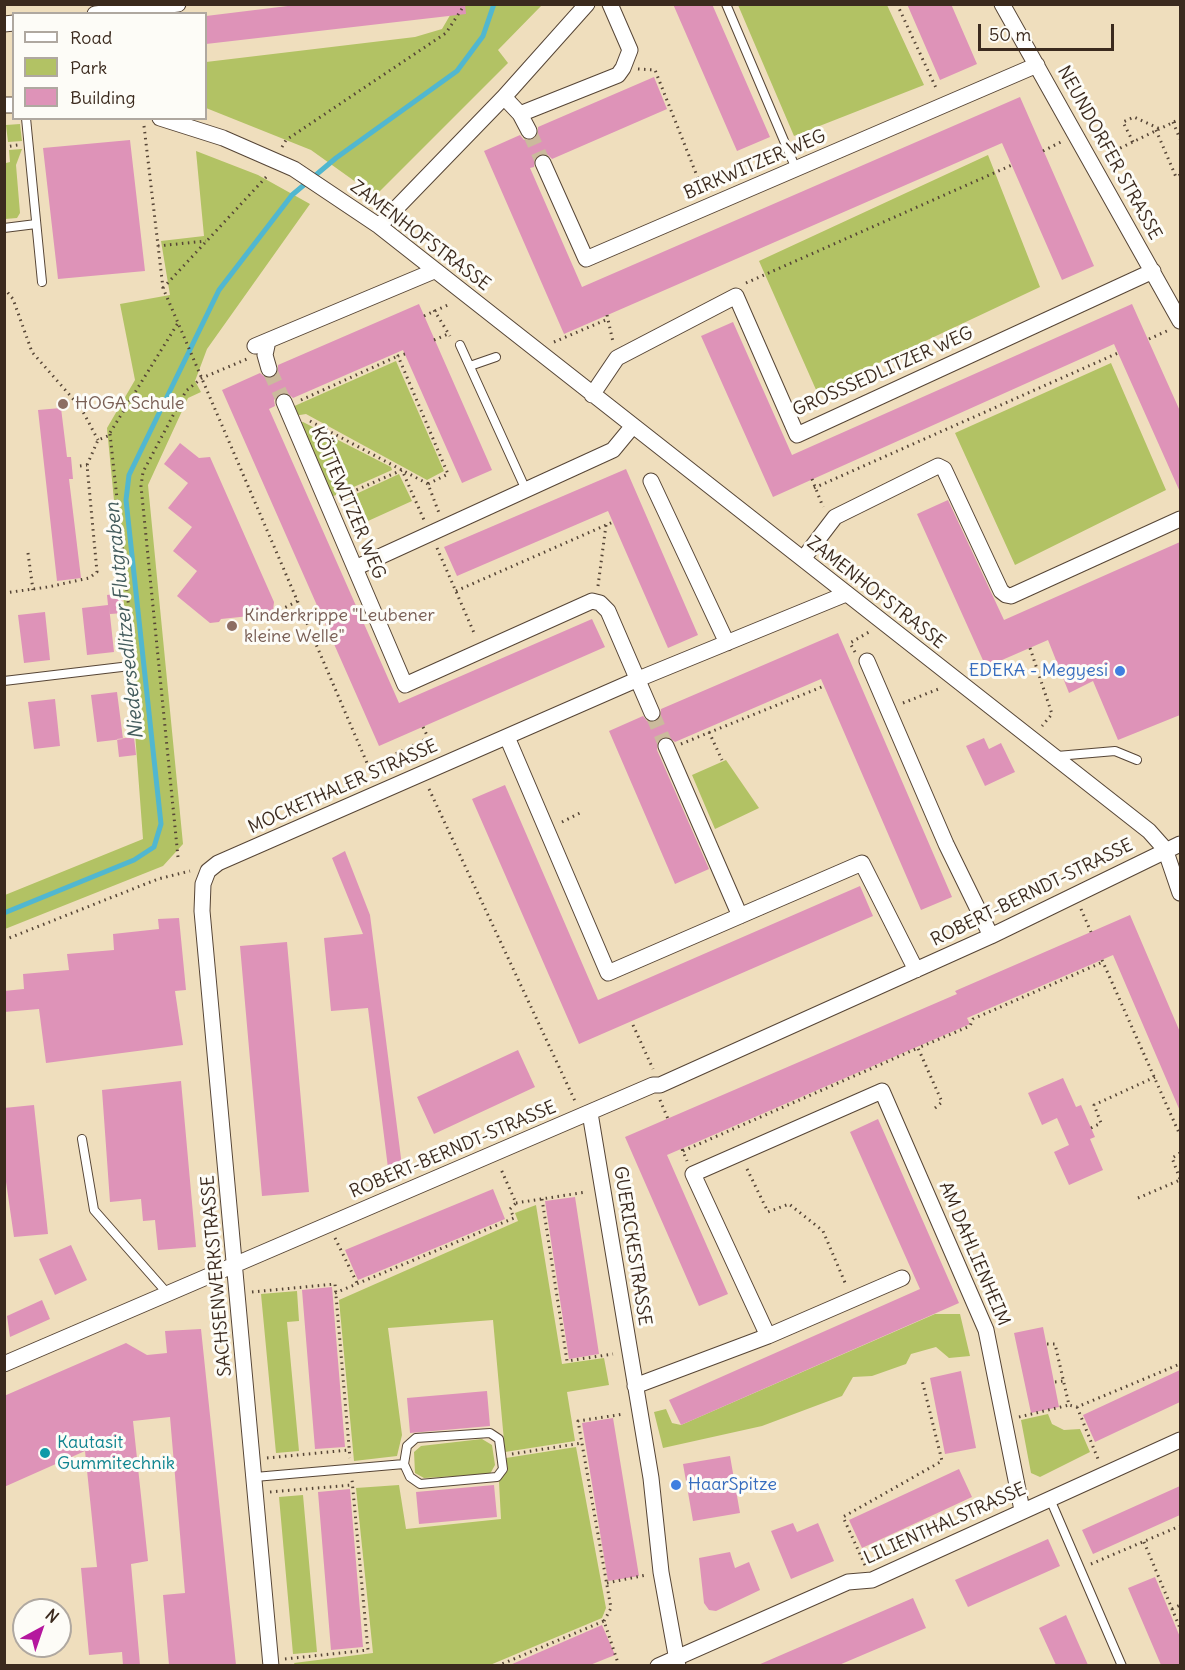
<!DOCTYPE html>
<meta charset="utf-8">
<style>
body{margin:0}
#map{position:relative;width:1185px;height:1670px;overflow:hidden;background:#efdebd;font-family:Delius,sans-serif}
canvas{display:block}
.frame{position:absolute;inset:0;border:6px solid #3b2a1e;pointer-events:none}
.legend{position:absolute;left:12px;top:12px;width:195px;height:108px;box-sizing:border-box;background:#fdfcf7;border:2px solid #afa8a0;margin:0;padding:8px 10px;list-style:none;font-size:18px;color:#3b2a1e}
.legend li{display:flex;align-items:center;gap:12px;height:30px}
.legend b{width:30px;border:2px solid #afa8a0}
.north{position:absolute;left:12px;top:1598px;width:60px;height:60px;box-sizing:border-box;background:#fdfcf7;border:2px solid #afa8a0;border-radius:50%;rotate:40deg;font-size:16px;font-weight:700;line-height:24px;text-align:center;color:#3b2a1e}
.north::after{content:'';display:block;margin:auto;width:21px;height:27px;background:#b5179e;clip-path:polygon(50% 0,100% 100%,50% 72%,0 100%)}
.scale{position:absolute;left:978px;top:24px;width:136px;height:27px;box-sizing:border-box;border:3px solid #3b2a1e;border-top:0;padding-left:8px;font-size:18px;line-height:21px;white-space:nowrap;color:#3b2a1e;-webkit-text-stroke:4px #fdfcf7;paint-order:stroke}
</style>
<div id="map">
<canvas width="1185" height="1670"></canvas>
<div class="frame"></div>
<ul class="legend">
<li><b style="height:8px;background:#fff"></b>Road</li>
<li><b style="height:16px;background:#b2c264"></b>Park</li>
<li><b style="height:16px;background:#de93b8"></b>Building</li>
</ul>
<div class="north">N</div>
<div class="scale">50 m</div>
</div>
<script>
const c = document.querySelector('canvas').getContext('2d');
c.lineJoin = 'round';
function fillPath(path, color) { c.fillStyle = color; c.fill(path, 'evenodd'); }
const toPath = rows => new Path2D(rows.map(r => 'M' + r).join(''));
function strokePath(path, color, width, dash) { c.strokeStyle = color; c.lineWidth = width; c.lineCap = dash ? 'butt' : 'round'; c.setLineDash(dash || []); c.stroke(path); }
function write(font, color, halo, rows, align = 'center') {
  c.font = font + ' Delius,sans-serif'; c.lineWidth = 6; c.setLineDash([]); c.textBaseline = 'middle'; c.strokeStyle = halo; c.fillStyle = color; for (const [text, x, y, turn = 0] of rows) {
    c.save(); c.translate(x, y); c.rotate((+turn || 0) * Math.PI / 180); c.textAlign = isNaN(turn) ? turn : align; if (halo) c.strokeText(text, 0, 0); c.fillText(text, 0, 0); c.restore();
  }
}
const green = toPath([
 [456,5,542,5,498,50,508,63,378,193,367,190,311,150,206,108,206,62,415,37,442,29],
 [738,5,887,5,924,85,794,136],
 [20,124,22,141,8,142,6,125],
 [22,149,16,165,20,213,17,218,5,219,6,163,10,162,9,150],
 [196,151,258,175,310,204,207,349,195,381,201,392,188,398,148,485,183,844,163,866,5,929,5,895,143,839,130,666,107,428,135,380,120,304,170,295,161,241,204,236],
 [988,155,1040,287,817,392,759,261],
 [396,361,444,471,427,480,306,414,294,416,290,408],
 [1111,363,1166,490,1015,565,955,433],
 [303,422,391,467,392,470,329,498,297,423],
 [399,474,412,501,368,521,356,494],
 [726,760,759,808,715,829,692,775],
 [536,1205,562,1364,604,1358,609,1385,567,1392,575,1441,505,1452,493,1320,388,1328,402,1435,397,1456,354,1461,339,1300,518,1221,515,1213],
 [297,1291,299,1321,287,1322,299,1451,276,1453,261,1294],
 [935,1314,960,1314,970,1356,949,1358,936,1347,911,1354,906,1364,872,1376,853,1377,842,1396,762,1426,663,1448,654,1412,666,1409,672,1423,681,1425],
 [1048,1414,1052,1424,1064,1430,1080,1429,1090,1452,1040,1477,1031,1473,1021,1420],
 [482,1439,492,1445,495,1465,490,1474,424,1478,415,1473,414,1452,421,1446],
 [576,1447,606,1608,602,1618,490,1665,295,1665,294,1663,373,1653,356,1488,399,1485,406,1529,501,1519,499,1482,508,1470,506,1458],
 [303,1495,317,1652,293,1654,279,1497]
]);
const stream = toPath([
 [4,913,134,860,154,847,161,824,126,500,129,475,219,290,292,195,336,158,457,71,483,36,494,4]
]);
const building = toPath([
 [304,4,465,4,466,14,206,44,206,16],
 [673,4,712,4,770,137,737,151],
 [907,4,951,4,977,64,940,80],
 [654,77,667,109,552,159,548,155,540,154,535,158,534,167,530,168,582,287,1020,97,1094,266,1062,280,1002,143,564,334,484,151,520,135,524,140,533,140,538,136,538,127],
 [130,140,145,271,58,279,43,148],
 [419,304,492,470,462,483,403,350,293,398,286,392,280,393,274,400,275,406,269,409,399,703,592,619,605,647,379,746,222,390,260,373,266,378,272,378,278,372,278,365],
 [1132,304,1180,411,1180,492,1114,344,773,497,701,336,733,322,792,455],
 [61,408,67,457,71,457,73,479,69,479,81,578,57,581,38,410],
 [180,443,199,458,210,457,274,602,273,611,269,614,221,619,219,622,210,623,177,596,197,571,173,551,192,527,168,508,188,483,164,464],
 [626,469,698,635,668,648,608,511,457,576,444,547],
 [948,500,1004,620,1180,542,1180,715,1118,740,1093,681,1069,693,1048,640,986,667,917,514],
 [121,593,124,613,110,614,109,606,114,652,87,655,82,608,108,605,107,595],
 [45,612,50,660,24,663,18,615],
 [838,633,952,897,921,910,821,679,675,742,667,736,658,741,657,750,709,869,675,884,609,731,643,716,647,721,655,722,660,718,661,709],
 [117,692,123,739,97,742,91,695],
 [55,699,60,746,34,749,28,702],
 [134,737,136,755,119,757,117,739],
 [984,738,989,749,1001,743,1015,772,985,786,966,746],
 [505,785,598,1000,860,886,873,916,579,1044,472,799],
 [345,851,370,915,402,1166,388,1168,368,1008,331,1011,324,938,363,934,332,858],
 [1130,915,1180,1032,1180,1111,1113,955,967,1018,970,1024,667,1155,728,1294,699,1306,625,1137,943,1000,957,994,955,991],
 [179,918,186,990,175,991,183,1045,46,1063,39,1009,4,1012,4,991,24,989,23,974,69,970,67,954,114,950,113,934,159,929,158,919],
 [287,942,309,1192,262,1196,240,946],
 [518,1050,535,1087,434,1134,417,1097],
 [1063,1078,1076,1107,1081,1105,1095,1137,1090,1139,1103,1170,1069,1185,1054,1152,1069,1145,1057,1118,1042,1125,1028,1093],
 [181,1081,196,1247,158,1250,155,1220,143,1221,141,1199,110,1202,102,1090],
 [34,1105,48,1234,14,1237,4,1168,4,1108],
 [878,1119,959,1303,681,1425,669,1400,920,1289,850,1132],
 [493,1189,505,1219,358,1280,345,1250],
 [575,1197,599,1354,569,1359,545,1201],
 [71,1245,87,1280,55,1295,39,1259],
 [332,1287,345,1447,315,1449,302,1290],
 [42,1300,50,1319,10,1337,7,1316],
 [1043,1327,1059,1407,1031,1413,1014,1333],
 [201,1329,236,1665,169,1665,163,1595,185,1593,170,1417,133,1421,148,1561,131,1564,140,1665,123,1665,122,1652,89,1655,81,1568,97,1567,85,1451,4,1487,4,1396,126,1343,147,1355,167,1353,165,1331],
 [1180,1370,1180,1402,1095,1442,1083,1415],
 [961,1371,976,1448,945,1454,930,1378],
 [487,1391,490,1426,410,1433,407,1398],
 [613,1418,639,1576,608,1581,582,1423],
 [730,1456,740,1513,693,1521,683,1464],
 [959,1469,972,1497,862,1548,849,1520],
 [494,1485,497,1517,419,1524,416,1492],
 [1180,1486,1180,1515,1093,1554,1082,1530],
 [350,1489,363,1647,331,1650,318,1492],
 [793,1523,797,1532,818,1523,834,1561,791,1579,771,1531],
 [1048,1539,1060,1566,968,1607,955,1580],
 [730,1552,735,1568,749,1562,760,1590,716,1611,709,1610,704,1603,699,1558],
 [1155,1577,1180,1637,1180,1665,1161,1665,1128,1588],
 [913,1598,926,1628,839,1665,758,1665],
 [1066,1615,1076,1638,1088,1665,1056,1665,1039,1628],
 [602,1625,615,1655,590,1665,510,1665]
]);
const minorTunnel = toPath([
 [529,131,543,163],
 [269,369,284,402],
 [652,713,666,746]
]);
const path = toPath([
 [897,4,937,90],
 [638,69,655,70,703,191],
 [1173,122,1180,139],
 [144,126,163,288,373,777],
 [1156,130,1176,177,1180,175],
 [1133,142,1123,122,1134,117,1160,129],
 [4,147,18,145],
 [282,147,286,140,446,33,465,4],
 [1043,151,1061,142],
 [1104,156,1180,119],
 [158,246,206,241],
 [746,283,1012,165],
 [4,288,13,299,32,352,81,408,98,440],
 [163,288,268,175],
 [434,310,450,336],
 [607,315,613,342],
 [424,316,450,304],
 [1149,339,1169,330],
 [434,340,448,334],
 [554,342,608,319],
 [405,354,398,356,448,474,428,484],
 [301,400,398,356],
 [310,421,428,484,439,513],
 [110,434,134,656],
 [80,466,87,465],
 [812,479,823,507],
 [814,488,1118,353],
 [340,497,402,470,424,520],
 [437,548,475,635],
 [28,553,33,590],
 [598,586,606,525],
 [456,591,613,522],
 [4,593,48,587,89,578,97,572,87,465,98,440,108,436,178,323],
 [280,610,298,601],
 [1030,648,1052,714,1042,726],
 [855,652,850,643,869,632],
 [903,703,941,688],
 [423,727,435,752],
 [709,732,722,760],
 [681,744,824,686],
 [369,767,428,738],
 [429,789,575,1101],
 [562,822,580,813],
 [178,857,141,486,143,472,186,391,202,378,247,359],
 [1081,909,1091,932],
 [4,940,158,879,190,871],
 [1102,960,1180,1135],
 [633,1025,653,1069],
 [660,1100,668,1119],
 [935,1108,942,1102,918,1048,970,1026,973,1019,1103,962],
 [1091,1128,1101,1123,1094,1105,1155,1077],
 [682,1149,687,1161],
 [683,1151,918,1048],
 [1180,1153,1172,1158,1180,1179],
 [747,1169,768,1212,789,1204,823,1231,846,1285],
 [1138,1198,1180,1180],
 [542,1199,567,1361,613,1354],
 [516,1203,586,1192],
 [335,1238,358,1285],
 [252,1292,335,1284,350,1458],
 [335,1293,514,1218,510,1209,516,1203,500,1167],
 [1047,1344,1055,1344,1069,1405,1077,1407,1180,1364],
 [1055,1382,1064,1381],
 [1077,1407,1098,1459],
 [1019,1417,1069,1405],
 [512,1454,582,1443],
 [267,1458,349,1450],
 [270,1492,352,1485],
 [1144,1542,1180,1628],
 [1091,1564,1180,1526],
 [865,1565,843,1517,942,1461,922,1380],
 [607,1583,646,1575],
 [1172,1609,1180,1605],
 [604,1621,611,1608,578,1421,624,1414],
 [285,1659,368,1650,352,1480],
 [497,1666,604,1621,619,1666]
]);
const service = toPath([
 [726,4,796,169],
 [26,118,42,282],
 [4,228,36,224],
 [460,345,526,490],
 [470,366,496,357],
 [4,681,130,666],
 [1057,756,1115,751,1137,760],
 [82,1139,94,1210,168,1294],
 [255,1477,404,1464,410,1477,420,1484,497,1477,503,1469,499,1439,490,1433,416,1438,407,1446,404,1464],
 [1050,1499,1122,1666]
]);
const minor = toPath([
 [1002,4,1180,321],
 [95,14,178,4],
 [4,24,14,23],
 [504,97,520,114,529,131],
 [4,105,14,105],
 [520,114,618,75,623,68,630,50,610,4],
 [160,118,223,138,294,169,379,226,1149,831,1165,849,1180,893],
 [543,163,586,259,1037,65],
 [379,226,504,97,587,4],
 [268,341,265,355,269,369],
 [255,346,434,271],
 [592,395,617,358,736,296,797,435,1153,271],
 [284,402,405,685,592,601,600,603,608,611,652,713],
 [651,481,727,643],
 [803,559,835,517,938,466,944,469,1001,591,1006,595,1011,596,1180,519],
 [355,568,613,450,632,427],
 [867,661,946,844,991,936],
 [507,737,608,973,862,863,916,970],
 [666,746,740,916],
 [590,1113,651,1478,661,1572,678,1666],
 [768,1336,693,1174,882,1091,986,1330,1022,1510],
 [4,1364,653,1085,660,1085,991,936,1180,844],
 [635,1386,768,1336,902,1278],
 [271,1666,202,911,203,884,208,871,218,863,636,680,846,594],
 [658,1666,848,1582,872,1580,1180,1440]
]);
const markers = [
 [63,404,6,"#8d6e63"],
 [232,626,6,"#8d6e63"],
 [1120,671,6,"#3f7fe0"],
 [45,1453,6,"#0f9aa8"],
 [676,1485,6,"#3f7fe0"]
];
const streetNames = [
 ["NEUNDORFER STRASSE",1109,153,61],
 ["BIRKWITZER WEG",755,165,-23],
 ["ZAMENHOFSTRASSE",420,236,37],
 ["GROSSSEDLITZER WEG",883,372,-24],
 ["KÖTTEWITZER WEG",348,503,67],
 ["ZAMENHOFSTRASSE",876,593,38],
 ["MOCKETHALER STRASSE",343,787,-24],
 ["ROBERT-BERNDT-STRASSE",1032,893,-26],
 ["ROBERT-BERNDT-STRASSE",453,1150,-23],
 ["GUERICKESTRASSE",632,1246,81],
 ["AM DAHLIENHEIM",974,1254,67],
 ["SACHSENWERKSTRASSE",217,1276,-95],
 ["LILIENTHALSTRASSE",945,1524,-24]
];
const educationNames = [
 ["HOGA Schule",75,404],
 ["Kinderkrippe \"Leubener",244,616],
 ["kleine Welle\"",244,637]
];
const shopNames = [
 ["EDEKA - Megyesi",1108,671],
 ["HaarSpitze",688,1485,"left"]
];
const cultureNames = [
 ["Kautasit",57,1443],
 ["Gummitechnik",57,1464]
];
const waterNames = [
 ["Niedersedlitzer Flutgraben",125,621,-96]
];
fillPath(green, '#b2c264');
strokePath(stream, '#51b7d0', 5);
fillPath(building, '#de93b8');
strokePath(minorTunnel, '#cbba9d', 15, [15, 8]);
strokePath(service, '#564536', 10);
strokePath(minor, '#564536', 17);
strokePath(path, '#564536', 3, [1.5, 4.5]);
strokePath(service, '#fff', 8);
strokePath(minor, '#fff', 15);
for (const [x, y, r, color] of markers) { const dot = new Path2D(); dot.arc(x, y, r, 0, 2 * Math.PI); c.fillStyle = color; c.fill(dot); strokePath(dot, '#fdfcf7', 2); }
write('18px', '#3b2a1e', '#fdfcf7', streetNames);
write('18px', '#785e54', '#fdfcf7', educationNames, 'left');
write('18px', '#366cbe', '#fdfcf7', shopNames, 'right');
write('18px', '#0d838f', '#fdfcf7', cultureNames, 'left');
write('italic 20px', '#435b5c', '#fdfcf7', waterNames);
</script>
